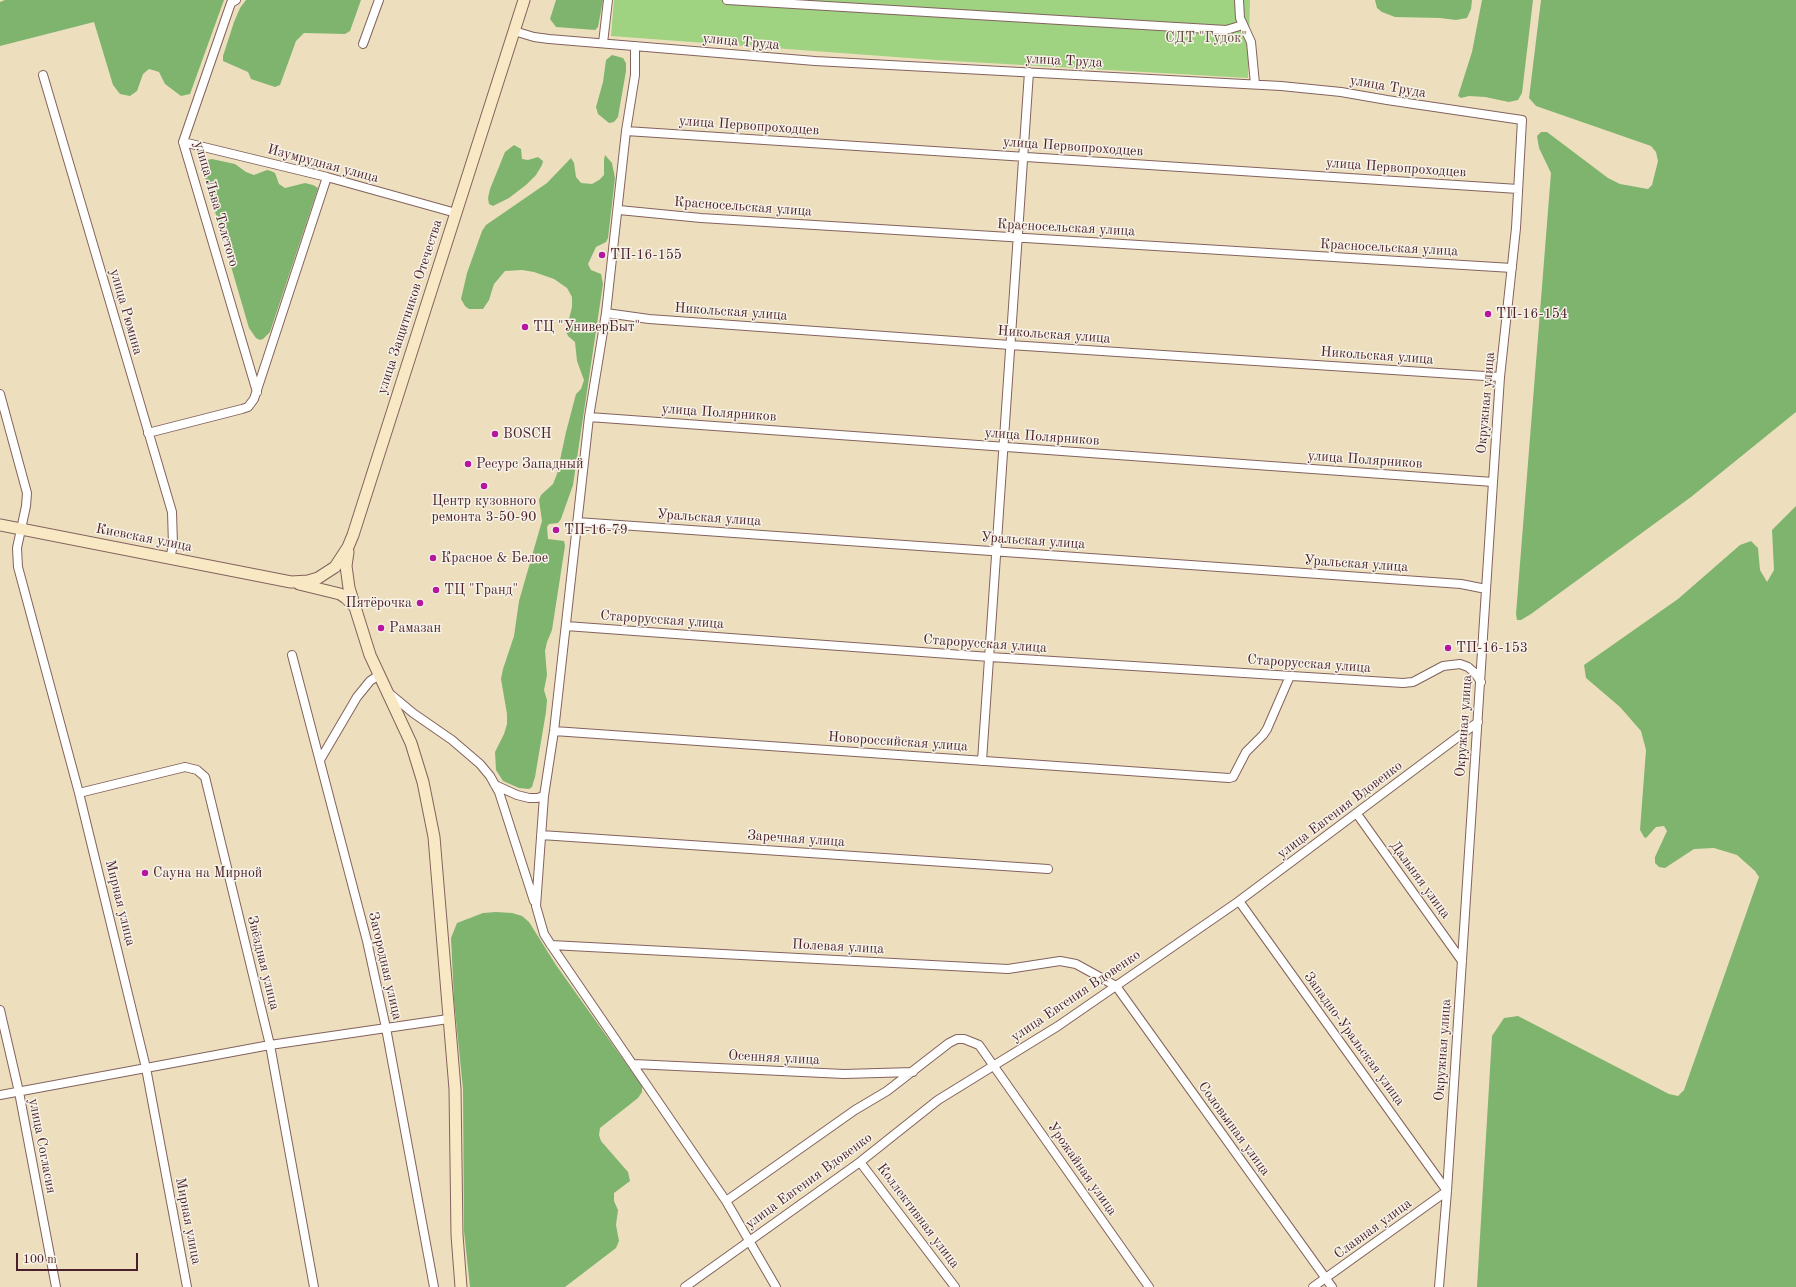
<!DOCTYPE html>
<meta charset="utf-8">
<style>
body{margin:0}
#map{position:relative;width:1796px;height:1287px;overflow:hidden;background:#eddfbd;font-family:"Old Standard TT",serif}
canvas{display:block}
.scale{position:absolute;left:16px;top:1253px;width:122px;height:18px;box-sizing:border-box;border:2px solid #4a1f2b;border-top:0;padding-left:5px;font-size:12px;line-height:14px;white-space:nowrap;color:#4a1f2b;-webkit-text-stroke:3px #f7f3e8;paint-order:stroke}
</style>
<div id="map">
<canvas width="1796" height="1287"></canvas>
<div class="scale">100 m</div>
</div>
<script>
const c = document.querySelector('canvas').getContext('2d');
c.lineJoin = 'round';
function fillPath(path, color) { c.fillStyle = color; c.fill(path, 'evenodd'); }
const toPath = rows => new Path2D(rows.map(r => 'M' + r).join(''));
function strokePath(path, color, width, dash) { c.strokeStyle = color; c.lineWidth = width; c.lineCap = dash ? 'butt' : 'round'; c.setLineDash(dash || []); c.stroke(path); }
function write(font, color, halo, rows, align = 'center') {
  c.font = font + ' "Old Standard TT",serif'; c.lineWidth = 3; c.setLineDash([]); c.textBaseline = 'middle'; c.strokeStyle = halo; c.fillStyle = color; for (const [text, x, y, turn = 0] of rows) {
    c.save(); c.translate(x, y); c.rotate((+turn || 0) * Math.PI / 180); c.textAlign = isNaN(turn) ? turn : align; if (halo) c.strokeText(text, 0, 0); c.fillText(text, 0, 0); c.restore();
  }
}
const green = toPath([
 [614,0,1250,0,1248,78,936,60,611,36]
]);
const forest = toPath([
 [5,0,224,0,190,94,181,96,165,84,159,72,149,69,143,74,137,91,130,96,120,94,113,85,94,22,0,46,0,2],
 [246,0,361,0,350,31,345,34,304,33,296,41,280,85,275,87,251,79,248,72,223,61,223,56,234,22,240,8],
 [556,0,603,0,598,27,595,30,556,27,550,19],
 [1375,0,1472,0,1471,9,1467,18,1456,20,1440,18,1395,17,1382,12,1377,8],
 [1482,0,1533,0,1522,93,1518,100,1509,102,1485,97,1469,96,1461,98,1458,96,1472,52],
 [1541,0,1796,0,1796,412,1691,497,1531,614,1521,620,1517,620,1516,614,1551,173,1539,148,1537,136,1541,132,1547,132,1608,178,1620,184,1648,189,1652,185,1658,161,1656,152,1651,146,1536,106,1529,98],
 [612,55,623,58,626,63,626,71,618,117,614,122,609,123,598,114,596,107,603,82,606,60],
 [514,145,521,149,522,159,528,160,538,157,543,161,542,165,536,175,526,185,509,198,493,206,489,204,488,198,490,189,505,152],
 [605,155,612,163,615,178,614,187,608,238,606,242,596,247,588,264,591,270,601,274,603,284,573,485,561,519,558,523,549,524,547,527,548,539,564,541,565,546,552,630,547,642,545,651,547,675,544,690,547,700,546,712,535,777,532,787,529,789,519,788,503,781,496,770,495,752,504,734,507,724,507,714,501,679,503,669,514,636,519,601,542,521,539,500,541,495,553,484,557,474,566,432,576,394,581,389,584,380,577,361,575,342,568,336,566,331,572,307,572,297,567,288,554,279,534,272,522,270,505,271,494,284,489,300,483,309,469,309,465,306,461,299,467,273,482,231,486,225,547,183,571,158,574,163,576,177,581,183,592,184,599,180,604,175,604,160],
 [212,159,235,164,246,172,254,175,267,170,271,171,275,173,279,184,285,188,305,183,313,185,318,188,270,332,263,339,260,340,256,338,249,328,202,167,207,160],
 [1796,506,1796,1287,1477,1287,1492,1036,1504,1018,1518,1016,1669,1094,1678,1096,1684,1090,1759,877,1755,871,1737,855,1714,848,1694,849,1665,868,1659,867,1655,863,1655,857,1667,831,1664,826,1656,827,1646,838,1644,837,1640,830,1646,750,1641,731,1620,707,1586,678,1584,665,1678,599,1740,545,1751,541,1758,548,1760,570,1767,582,1774,570,1772,530],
 [496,912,512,913,522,916,529,922,556,965,642,1086,642,1092,638,1098,600,1128,599,1135,601,1141,628,1172,630,1181,614,1193,614,1201,618,1210,616,1225,619,1241,616,1248,565,1287,470,1287,464,1231,463,1089,454,1000,451,938,457,923,483,913]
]);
const street = toPath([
 [236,0,231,3,183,142,257,392],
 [727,0,1226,30,1243,25],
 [1239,0,1240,18,1251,42,1255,84],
 [514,31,534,37,549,39,815,61,1281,86,1341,92,1387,100,1522,120,1516,228,1500,377,1493,482,1447,1191,1439,1287],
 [603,43,608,0],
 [363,44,379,0],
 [635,46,635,75,626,131,606,313,589,417,554,731,544,796,536,906,544,934,551,945,726,1201,776,1287],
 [43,75,172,512,173,545,170,559],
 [626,131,1518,189],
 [183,142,327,177,456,213],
 [619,210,701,218,1512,268],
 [606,313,649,319,1010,345,1500,377],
 [0,394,27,493,26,506,17,548,18,567,79,793,146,1068,187,1287],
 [589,417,1493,482],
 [148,433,242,409,248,407,254,399,327,177],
 [577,522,1461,584,1486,589],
 [566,626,990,657,1403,683,1413,682,1443,666,1460,664,1468,667,1475,673,1481,682],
 [292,655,367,941,386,1028,434,1287],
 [389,693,413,713,452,740,480,764,490,776,499,792,534,901],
 [554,731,1229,778,1233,777,1246,752,1263,735,1267,729,1290,676],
 [320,760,357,697,370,681,379,675],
 [982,761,1029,72],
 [495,785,517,795,529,798,537,798,544,796],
 [79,793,185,767,197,770,205,777,270,1045,314,1287],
 [1357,814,1462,961],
 [541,835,1048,869],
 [1239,901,1447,1191,1313,1287],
 [551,945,1008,969,1060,961,1076,964,1116,986,1332,1287],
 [0,1010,19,1092,56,1287],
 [634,1064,844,1074,913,1072],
 [0,1095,270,1045,448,1019],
 [860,1162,955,1287],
 [726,1201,855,1110,887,1091,949,1043,957,1039,964,1039,979,1045,1149,1287],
 [685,1287,860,1162,938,1100,1058,1026,1239,901,1478,722]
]);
const secondary = toPath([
 [0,525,291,582,308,581,318,578,335,567,348,547,353,535,524,0],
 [348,552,346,566,349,588,370,655,411,743,423,782,434,837,455,1089,457,1235,461,1287],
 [299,584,340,594,346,598,354,606]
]);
const markers = [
 [602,255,4,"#b5179e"],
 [1488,314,4,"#b5179e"],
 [525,327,4,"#b5179e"],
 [495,434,4,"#b5179e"],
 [468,464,4,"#b5179e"],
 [484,486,4,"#b5179e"],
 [556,530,4,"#b5179e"],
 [433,558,4,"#b5179e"],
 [436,590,4,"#b5179e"],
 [420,603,4,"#b5179e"],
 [381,628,4,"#b5179e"],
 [1448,648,4,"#b5179e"],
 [145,873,4,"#b5179e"]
];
const parkNames = [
 ["СДТ \"Гудок\"",1206,38]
];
const streetNames = [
 ["улица Труда",741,42,5],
 ["улица Труда",1064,61,3],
 ["улица Труда",1388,87,10],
 ["улица Первопроходцев",749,126,4],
 ["улица Первопроходцев",1073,147,4],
 ["Изумрудная улица",323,164,15],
 ["улица Первопроходцев",1396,168,4],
 ["улица Льва Толстого",216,204,74],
 ["Красносельская улица",743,207,4],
 ["Красносельская улица",1066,228,3],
 ["Красносельская улица",1389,248,3],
 ["улица Защитников Отечества",410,307,-72],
 ["улица Рюмина",126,312,74],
 ["Никольская улица",731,312,4],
 ["Никольская улица",1054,335,4],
 ["Никольская улица",1377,356,4],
 ["Окружная улица",1486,403,-85],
 ["улица Полярников",719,413,4],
 ["улица Полярников",1042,437,4],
 ["улица Полярников",1365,460,4],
 ["Уральская улица",709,518,4],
 ["Киевская улица",144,538,11],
 ["Уральская улица",1033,541,4],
 ["Уральская улица",1356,564,4],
 ["Старорусская улица",662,620,4],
 ["Старорусская улица",985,644,4],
 ["Старорусская улица",1309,664,4],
 ["Окружная улица",1464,726,-86],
 ["Новороссийская улица",898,742,4],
 ["улица Евгения Вдовенко",1340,810,-37],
 ["Заречная улица",796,839,4],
 ["Дальняя улица",1420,880,54],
 ["Мирная улица",120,903,76],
 ["Полевая улица",838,947,3],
 ["Звёздная улица",263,963,76],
 ["Загородная улица",385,966,77],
 ["улица Евгения Вдовенко",1076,996,-34],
 ["Западно-Уральская улица",1354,1039,54],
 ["Окружная улица",1443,1050,-86],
 ["Осенняя улица",774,1058,3],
 ["Соловьиная улица",1234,1129,54],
 ["улица Согласия",42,1146,79],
 ["Урожайная улица",1082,1169,55],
 ["улица Евгения Вдовенко",809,1181,-36],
 ["Коллективная улица",918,1216,53],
 ["Мирная улица",188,1221,79],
 ["Славная улица",1373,1229,-36]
];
const poiNames = [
 ["ТП-16-155",610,255],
 ["ТП-16-154",1496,314],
 ["ТЦ \"УниверБыт\"",533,327],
 ["BOSCH",503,434],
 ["Ресурс Западный",476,464],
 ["Центр кузовного",484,501,"center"],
 ["ремонта 3-50-90",484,517,"center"],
 ["ТП-16-79",564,530],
 ["Красное & Белое",441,558],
 ["ТЦ \"Гранд\"",444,590],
 ["Пятёрочка",412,603,"right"],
 ["Рамазан",389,628],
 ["ТП-16-153",1456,648],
 ["Сауна на Мирной",153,873]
];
fillPath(green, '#9fd281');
fillPath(forest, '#7fb46f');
strokePath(street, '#83625e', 10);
strokePath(secondary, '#83625e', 13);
strokePath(street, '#fff', 8);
strokePath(secondary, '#f8e8c3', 11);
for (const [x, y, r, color] of markers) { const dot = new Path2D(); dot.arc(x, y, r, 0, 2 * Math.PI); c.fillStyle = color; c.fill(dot); strokePath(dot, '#f7f3e8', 1.5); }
write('14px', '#5f4c40', '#f7f3e8', parkNames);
write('14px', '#4a1f2b', '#f7f3e8', streetNames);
write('14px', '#4a1f2b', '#f7f3e8', poiNames, 'left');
</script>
